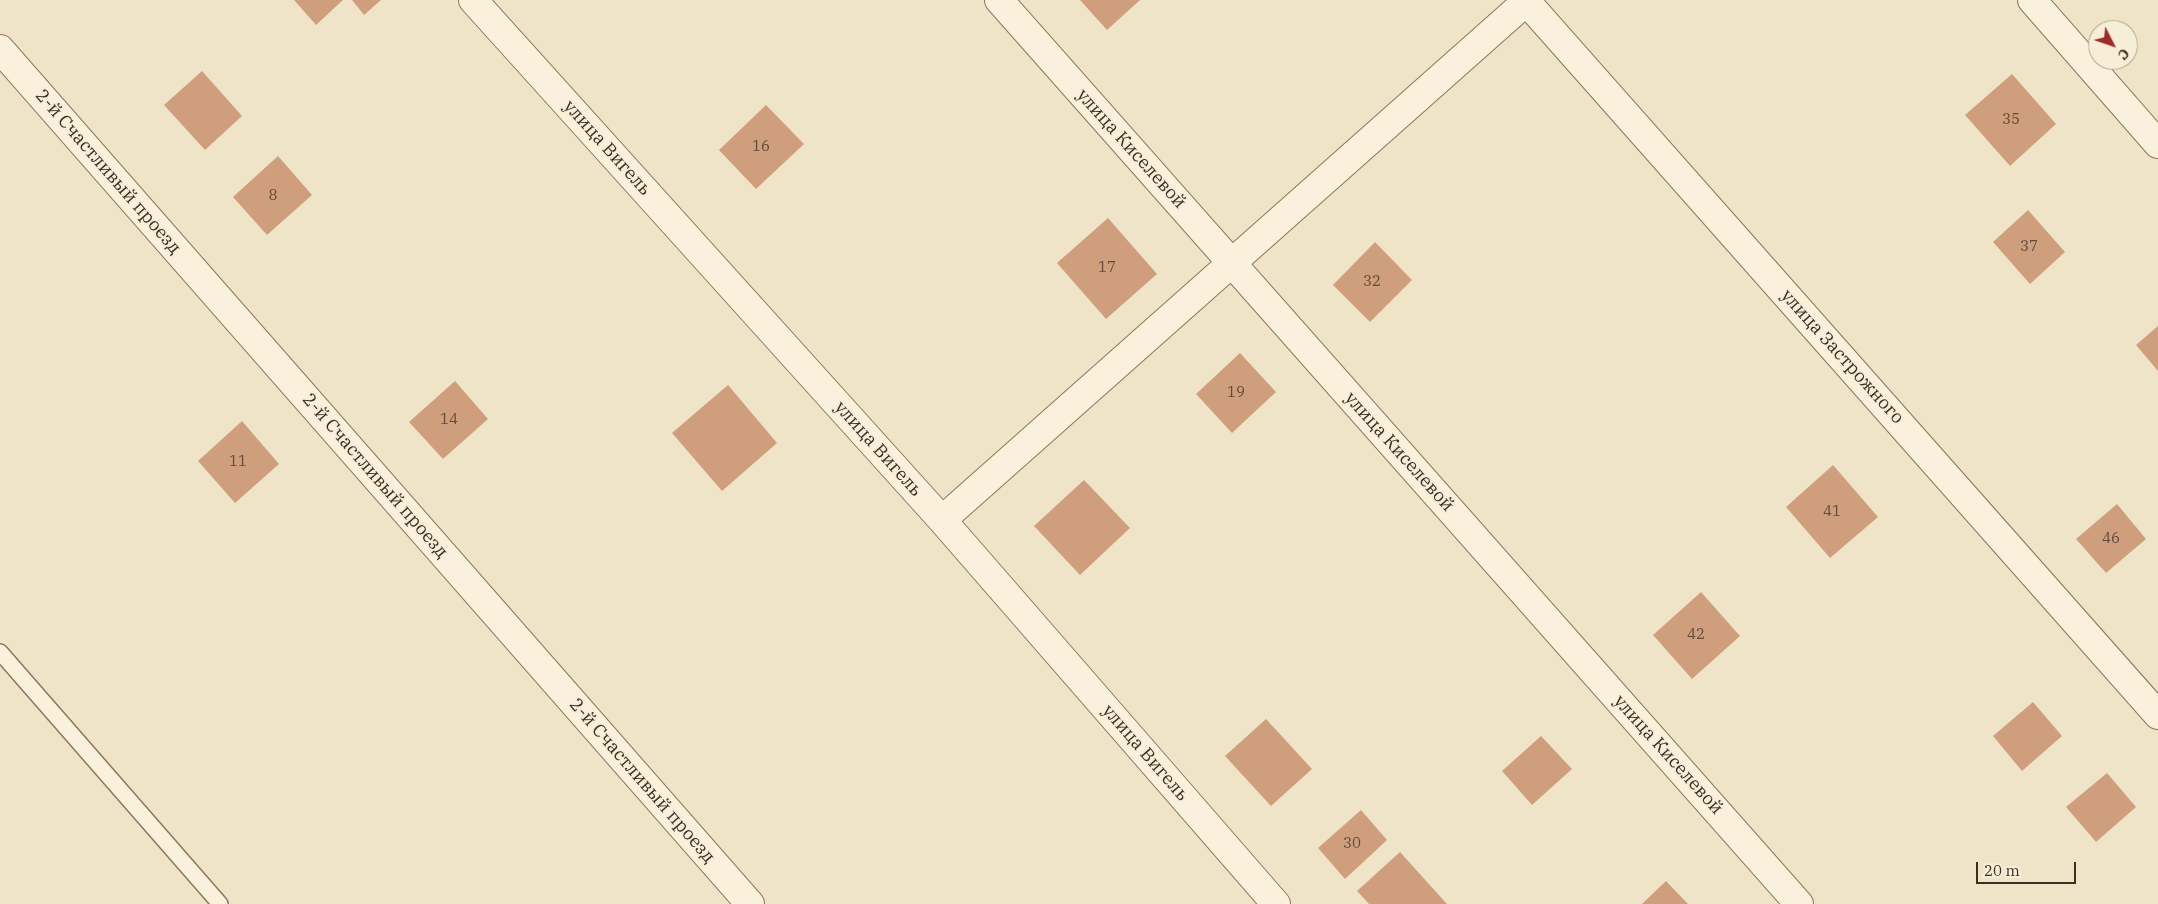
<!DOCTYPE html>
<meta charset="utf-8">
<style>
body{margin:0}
#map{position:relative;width:2158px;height:904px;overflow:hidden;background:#f0e4c8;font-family:"IBM Plex Serif",serif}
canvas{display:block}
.north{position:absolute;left:2088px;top:20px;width:50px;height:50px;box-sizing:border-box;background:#f7eed8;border:1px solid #ada18e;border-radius:50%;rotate:131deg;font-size:14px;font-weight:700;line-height:20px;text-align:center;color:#3d2e20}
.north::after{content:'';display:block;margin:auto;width:18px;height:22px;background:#9e2a2b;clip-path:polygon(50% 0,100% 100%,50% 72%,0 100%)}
.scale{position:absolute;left:1976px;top:862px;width:100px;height:22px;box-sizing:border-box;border:2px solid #3d2e20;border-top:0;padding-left:6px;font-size:15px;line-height:18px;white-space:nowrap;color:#3d2e20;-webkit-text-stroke:4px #f7eed8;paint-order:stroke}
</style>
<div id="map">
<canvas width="2158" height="904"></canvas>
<div class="north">С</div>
<div class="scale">20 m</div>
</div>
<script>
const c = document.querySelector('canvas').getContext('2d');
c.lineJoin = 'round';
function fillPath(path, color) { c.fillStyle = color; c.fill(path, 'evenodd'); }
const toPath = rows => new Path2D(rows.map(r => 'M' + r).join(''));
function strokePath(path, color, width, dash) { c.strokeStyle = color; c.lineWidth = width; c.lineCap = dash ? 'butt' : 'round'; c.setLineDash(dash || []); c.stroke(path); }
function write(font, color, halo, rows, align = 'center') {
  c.font = font + ' "IBM Plex Serif",serif'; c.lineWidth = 4; c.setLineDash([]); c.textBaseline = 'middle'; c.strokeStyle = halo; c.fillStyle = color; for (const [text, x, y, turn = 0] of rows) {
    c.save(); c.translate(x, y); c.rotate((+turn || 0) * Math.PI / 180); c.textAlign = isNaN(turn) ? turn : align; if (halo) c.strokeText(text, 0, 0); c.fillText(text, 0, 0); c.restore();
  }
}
const building = toPath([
 [294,0,343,0,316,25],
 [352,0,381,0,364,15],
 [1080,0,1140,0,1107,30],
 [202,71,242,116,205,150,164,105],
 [2012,74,2056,124,2010,166,1965,115],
 [766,105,804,144,756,189,719,150],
 [278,156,312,195,267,235,233,197],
 [2028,210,2065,252,2030,284,1993,242],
 [1108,218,1157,274,1106,319,1057,263],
 [1375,242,1412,280,1370,322,1333,285],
 [2158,326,2158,371,2136,345],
 [1240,353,1276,392,1232,433,1196,394],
 [455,381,488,419,443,459,409,422],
 [728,385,777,443,722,491,672,433],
 [242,421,279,464,235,503,198,461],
 [1833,465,1878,517,1830,558,1786,507],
 [1084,480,1130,528,1080,575,1034,526],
 [2117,504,2146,539,2106,573,2076,539],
 [1701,592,1740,636,1692,679,1653,635],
 [2033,702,2062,736,2022,771,1993,736],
 [1266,719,1312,769,1271,806,1225,756],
 [1541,736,1572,769,1532,805,1502,771],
 [2107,773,2136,807,2096,842,2066,807],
 [1361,810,1387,840,1345,879,1318,848],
 [1400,852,1447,904,1369,904,1357,891],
 [1666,881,1688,904,1642,904]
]);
const service = toPath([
 [0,652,220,904]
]);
const minor = toPath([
 [473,0,942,520,1276,904],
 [999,0,1799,904],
 [1525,0,2158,715],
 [2032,0,2158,144],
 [0,49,750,904],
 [942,520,1528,0]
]);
const numberNames = [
 ["35",2011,120],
 ["16",761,147],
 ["8",273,196],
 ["37",2029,247],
 ["17",1107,268],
 ["32",1372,282],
 ["19",1236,393],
 ["14",449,420],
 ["11",238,462],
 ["41",1832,512],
 ["46",2111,539],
 ["42",1696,635],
 ["30",1352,844]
];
const streetNames = [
 ["улица Вигель",607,148,48],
 ["улица Киселевой",1131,149,48],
 ["2-й Счастливый проезд",108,172,49],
 ["улица Застрожного",1842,357,48],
 ["улица Вигель",878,449,48],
 ["улица Киселевой",1399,452,48],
 ["2-й Счастливый проезд",375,476,49],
 ["улица Вигель",1145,753,49],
 ["улица Киселевой",1668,755,48],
 ["2-й Счастливый проезд",642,781,49]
];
fillPath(building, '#cf9f7d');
strokePath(service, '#8d765c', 18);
strokePath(minor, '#8d765c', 30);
strokePath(service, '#faf1dc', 15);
strokePath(minor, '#faf1dc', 28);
write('15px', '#624a37', null, numberNames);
write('18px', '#3d2e20', '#f7eed8', streetNames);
</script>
